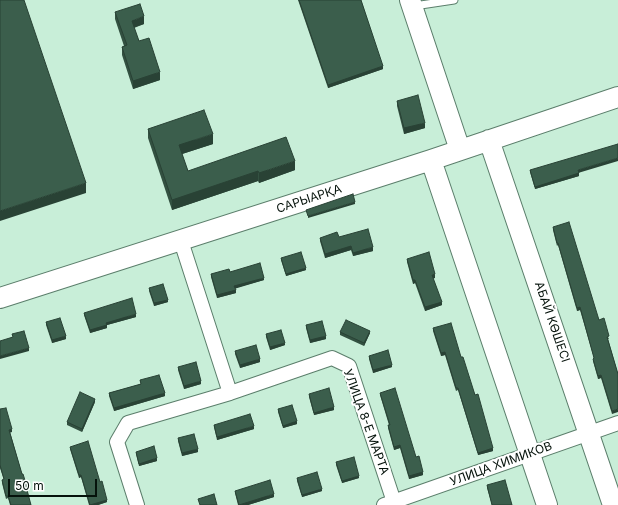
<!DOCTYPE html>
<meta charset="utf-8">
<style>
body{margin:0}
#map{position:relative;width:618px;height:505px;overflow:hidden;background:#c8eed8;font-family:Inter,sans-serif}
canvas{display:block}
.scale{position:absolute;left:8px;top:479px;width:89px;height:18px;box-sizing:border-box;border:2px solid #05120b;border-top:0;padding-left:5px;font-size:12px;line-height:14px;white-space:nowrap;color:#05120b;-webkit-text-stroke:3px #fff;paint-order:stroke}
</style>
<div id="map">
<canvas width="618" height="505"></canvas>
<div class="scale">50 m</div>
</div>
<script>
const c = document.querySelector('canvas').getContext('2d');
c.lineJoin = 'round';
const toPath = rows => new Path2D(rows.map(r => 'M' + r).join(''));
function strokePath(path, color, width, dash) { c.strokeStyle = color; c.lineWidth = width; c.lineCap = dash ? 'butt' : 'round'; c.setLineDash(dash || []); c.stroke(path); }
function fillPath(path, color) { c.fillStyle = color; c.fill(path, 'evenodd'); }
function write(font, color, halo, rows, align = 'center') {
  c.font = font + ' Inter,sans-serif'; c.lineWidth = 4; c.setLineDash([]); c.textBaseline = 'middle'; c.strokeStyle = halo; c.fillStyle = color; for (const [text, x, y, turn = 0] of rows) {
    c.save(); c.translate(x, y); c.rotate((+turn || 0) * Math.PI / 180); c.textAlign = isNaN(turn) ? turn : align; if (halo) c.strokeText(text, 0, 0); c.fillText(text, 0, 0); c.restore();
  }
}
const lane = toPath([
 [414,6,454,0]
]);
const street = toPath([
 [181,241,230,393],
 [137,505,117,442,128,423,230,393,332,358,349,366,395,505],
 [384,505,618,423]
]);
const secondary = toPath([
 [410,0,460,150],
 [489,140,613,505],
 [431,160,547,505],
 [0,298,431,160,618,97]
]);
const wall = toPath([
 [298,0,361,0,383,69,328,88],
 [115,12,144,24,134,28,139,41,160,80,133,89,122,55,122,47,124,46,115,19],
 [397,101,425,128,404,134,397,106],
 [148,129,213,144,182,154,188,171,295,170,259,183,258,181,172,210,148,138],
 [530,170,579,172,579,176,535,189,530,172],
 [553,227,599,320,609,339,608,339,618,374,612,414,601,378,598,379,593,361,594,358,580,310,577,311,558,245,557,246,553,230],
 [339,237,373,251,353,256,351,250,325,258,320,241,320,238],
 [281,258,306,270,286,276,281,260],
 [407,259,435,278,433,278,442,305,425,311,415,283,413,284,407,262],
 [230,272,264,280,235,288,236,293,217,298,211,277,211,274],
 [149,288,168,302,154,306,149,291],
 [84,313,136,317,107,325,107,328,90,333,84,315],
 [46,322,66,339,52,343,46,325],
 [306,325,326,339,310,343,306,328],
 [433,328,461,357,475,395,493,451,478,455,458,390,456,391,445,355,441,356,433,331],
 [340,332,370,333,364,346,340,335],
 [266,334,285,345,270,350,266,337],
 [235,351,260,362,240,368,235,354],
 [369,356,392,367,373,373,369,359],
 [178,367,201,384,184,389,178,370],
 [140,380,165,396,114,411,109,396,109,393,141,384],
 [380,393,416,457,423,475,409,479,400,448,394,450,388,428,388,425,389,425,380,395],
 [309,394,334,410,314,415,309,397],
 [95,402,82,432,67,425,67,422],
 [0,409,12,432,10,432,22,474,28,492,27,493,31,505,10,505,8,498,6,499,2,483,2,480,4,480,0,468],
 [278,409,297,424,283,428,278,412],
 [214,425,254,429,217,440,214,427],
 [178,438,198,452,182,456,178,441],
 [70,447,100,482,107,502,98,505,89,505,81,477,79,478,70,449],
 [136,452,157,461,139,466,136,454],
 [336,462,359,478,342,483,336,465],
 [297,478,322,491,302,497,297,481],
 [487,485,512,505,492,505,487,488],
 [235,491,274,497,248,505,238,505,235,493]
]);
const shadedWall = toPath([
 [144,16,144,24,132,28,132,21],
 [383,66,383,69,328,88,328,85],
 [160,72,160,80,133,89,133,81],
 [425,123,425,128,404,134,404,128],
 [213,134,213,144,179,155,179,145],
 [618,158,618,161,578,173,578,170],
 [295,161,295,170,259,183,259,173],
 [258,171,258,181,172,210,172,200],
 [579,173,579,176,535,189,535,187],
 [86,183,86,193,0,221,0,211],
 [355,202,355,204,308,218,308,216],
 [351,246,351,250,325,258,325,254],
 [373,247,373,251,353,256,353,253],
 [306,268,306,270,286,276,286,274],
 [435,274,435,278,432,279,432,275],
 [264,278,264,280,234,289,234,286],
 [413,280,415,280,415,283,413,284],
 [236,290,236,293,217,298,217,295],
 [168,300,168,302,154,306,154,303],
 [442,302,442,305,425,311,425,307],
 [580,307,580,310,577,311,577,308],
 [136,314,136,317,107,325,107,328,90,333,90,330,106,323],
 [370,331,370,333,364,346,364,343],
 [66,336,66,339,52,343,52,340],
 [326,336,326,339,310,343,310,340],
 [285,343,285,345,270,350,270,347],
 [29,348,29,351,0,359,0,356],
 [445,352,445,355,441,356,441,353],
 [260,359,260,362,240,368,240,365],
 [392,365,392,367,373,373,373,370],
 [601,375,601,378,598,379,598,376],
 [201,381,201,384,184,389,184,386],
 [165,393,165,396,114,411,114,408],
 [95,399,95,402,82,432,82,429],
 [334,407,334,410,314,415,314,413],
 [618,409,618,412,612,414,612,411],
 [297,421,297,424,283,428,283,426],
 [254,426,254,429,217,440,217,437],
 [12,429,12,432,9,433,9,430],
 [400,445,400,448,394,450,394,447],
 [493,448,493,451,478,455,478,453],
 [198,449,198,452,182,456,182,453],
 [157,458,157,461,139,466,139,464],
 [423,472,423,475,409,479,409,476],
 [79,475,81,475,81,477,79,478],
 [359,476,359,478,342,483,342,481],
 [322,489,322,491,302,497,302,495],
 [274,494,274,497,248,505,240,505],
 [107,500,107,502,98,505,90,505]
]);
const building = toPath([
 [0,0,24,0,86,183,0,211,0,0],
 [299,0,361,0,383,66,328,85,299,0],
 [140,4,144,16,132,21,139,41,149,38,160,72,133,81,122,47,127,45,115,12,140,4],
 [418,95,425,123,404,128,397,101,418,95],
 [204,110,213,134,179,145,188,171,286,137,295,161,259,173,258,171,172,200,148,129,204,110],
 [618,144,618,158,578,170,579,173,535,187,530,170,618,144],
 [353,194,355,202,308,216,306,210,353,194],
 [569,222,599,320,604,318,609,336,607,337,618,374,618,409,612,411,601,375,598,376,593,359,594,358,580,307,577,308,558,243,557,243,553,227,569,222],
 [368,229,373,247,353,253,351,246,325,254,320,238,337,232,339,237,368,229],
 [301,252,306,268,286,274,281,258,301,252],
 [429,252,435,274,432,275,442,302,425,307,415,280,413,280,407,259,429,252],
 [260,263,264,278,234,286,236,290,217,295,211,274,229,269,230,272,260,263],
 [163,284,168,300,154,303,149,288,163,284],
 [132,298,136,314,106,323,107,325,90,330,84,313,132,298],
 [60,318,66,336,52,340,46,322,60,318],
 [346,320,370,331,364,343,340,332,346,320],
 [322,321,326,336,310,340,306,325,322,321],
 [451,323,461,357,463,357,475,395,478,394,493,448,478,453,458,388,456,388,445,352,441,353,433,328,451,323],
 [281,330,285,343,270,347,266,334,281,330],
 [24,331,29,348,0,356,0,341,13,337,12,334,24,331],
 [256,345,260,359,240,365,235,351,256,345],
 [388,350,392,365,373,370,369,356,388,350],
 [196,362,201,381,184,386,178,367,196,362],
 [159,375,165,393,114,408,109,393,141,384,140,380,159,375],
 [329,388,334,407,314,413,309,394,329,388],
 [395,388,416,457,419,456,423,472,409,476,400,445,394,447,388,425,390,425,380,393,395,388],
 [80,392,95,399,82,429,67,422,80,392],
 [292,405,297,421,283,426,278,409,292,405],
 [6,408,12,429,9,430,22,474,23,474,28,490,27,490,31,505,11,505,8,496,6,496,2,480,4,479,0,465,0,409,6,408],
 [250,414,254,426,217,437,214,425,250,414],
 [194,434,198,449,182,453,178,438,194,434],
 [88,441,100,482,102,481,107,500,90,505,81,475,79,475,70,447,88,441],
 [154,446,157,458,139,464,136,452,154,446],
 [354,457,359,476,342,481,336,462,354,457],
 [317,472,322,489,302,495,297,478,317,472],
 [270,480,274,494,239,505,235,491,270,480],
 [505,480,512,505,492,505,487,485,505,480],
 [214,494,217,505,200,505,198,499,214,494]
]);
const streetNames = [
 ["САРЫАРҚА",309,199,-18],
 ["АБАЙ КӨШЕСІ",552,322,71],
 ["УЛИЦА 8-Е МАРТА",366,422,70],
 ["УЛИЦА ХИМИКОВ",501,464,-20]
];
strokePath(lane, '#5b7e6b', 9);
strokePath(street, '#5b7e6b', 16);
strokePath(secondary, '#5b7e6b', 22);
strokePath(lane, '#fff', 7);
strokePath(street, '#fff', 14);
strokePath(secondary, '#fff', 20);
fillPath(wall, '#335141');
fillPath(shadedWall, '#294235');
fillPath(building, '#3b5e4c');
strokePath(building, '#294235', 1);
write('12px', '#05120b', '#fff', streetNames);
</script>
